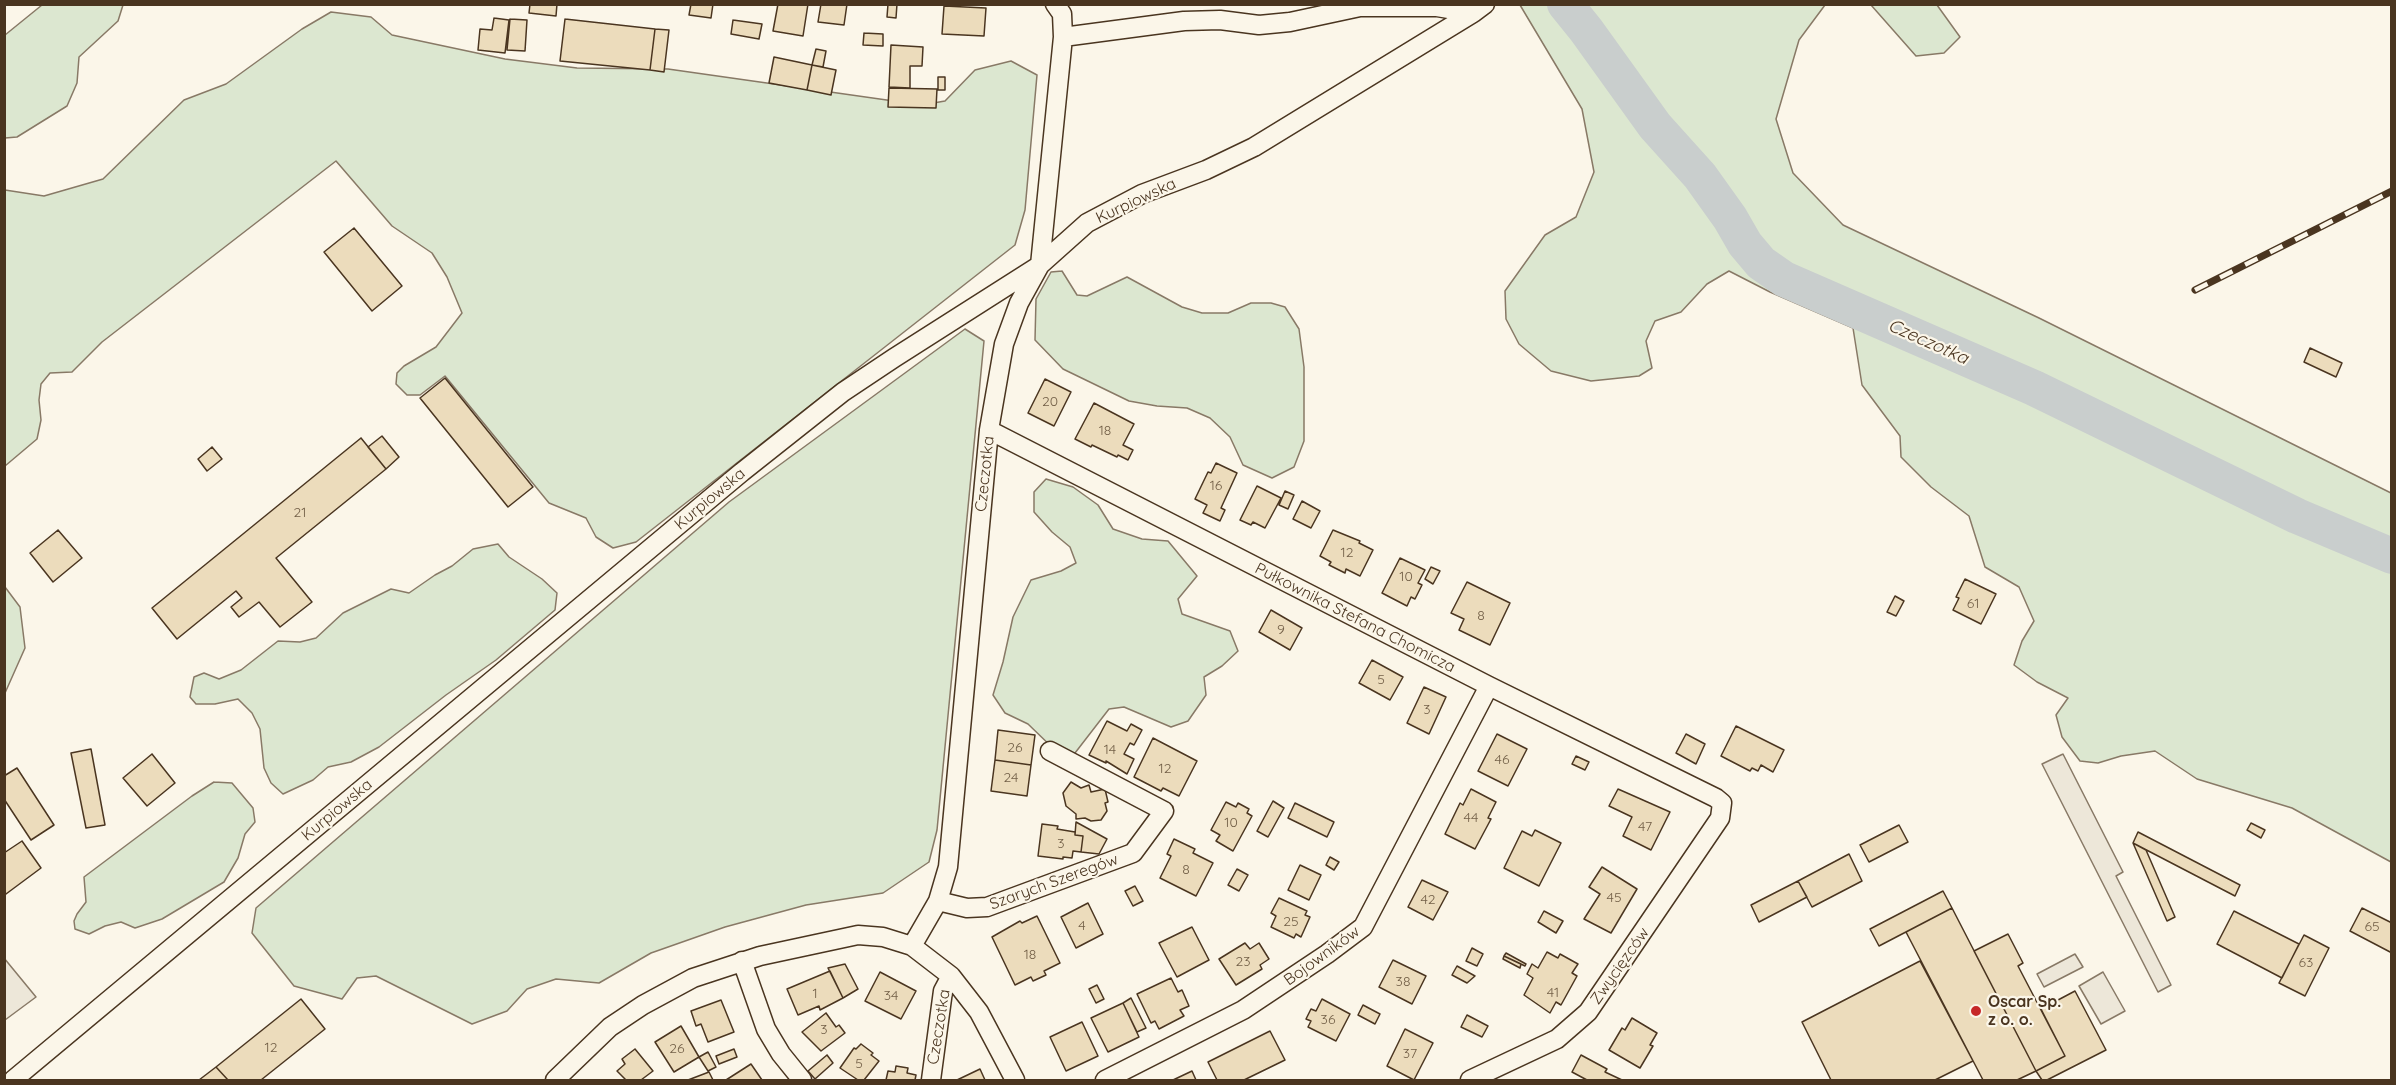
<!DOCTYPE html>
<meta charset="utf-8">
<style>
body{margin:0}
#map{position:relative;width:2396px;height:1085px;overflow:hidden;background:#fbf6e9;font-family:Quicksand,sans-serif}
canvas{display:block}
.frame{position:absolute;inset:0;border:6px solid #4a3520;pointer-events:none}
</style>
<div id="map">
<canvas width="2396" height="1085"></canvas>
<div class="frame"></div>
</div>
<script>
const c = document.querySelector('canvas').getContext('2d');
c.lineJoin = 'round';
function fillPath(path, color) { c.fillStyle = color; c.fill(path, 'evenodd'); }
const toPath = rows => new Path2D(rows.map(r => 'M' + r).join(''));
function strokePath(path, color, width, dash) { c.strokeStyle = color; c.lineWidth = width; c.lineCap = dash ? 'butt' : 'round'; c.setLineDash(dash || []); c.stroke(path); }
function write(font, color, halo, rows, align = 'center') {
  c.font = font + ' Quicksand,sans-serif'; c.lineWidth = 4.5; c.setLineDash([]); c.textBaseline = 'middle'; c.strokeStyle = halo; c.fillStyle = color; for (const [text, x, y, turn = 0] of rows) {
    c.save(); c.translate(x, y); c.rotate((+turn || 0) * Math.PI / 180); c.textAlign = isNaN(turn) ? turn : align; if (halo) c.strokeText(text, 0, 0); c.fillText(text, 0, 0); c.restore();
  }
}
const green = toPath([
 [42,5,123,5,118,21,79,57,77,83,67,106,17,137,5,138,5,35,42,5],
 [1520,5,1825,5,1799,40,1776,119,1793,173,1843,225,2039,318,2391,493,2391,862,2292,808,2197,779,2155,751,2121,756,2098,763,2080,761,2062,737,2056,715,2068,698,2037,682,2014,665,2022,641,2034,621,2019,587,1985,567,1969,516,1931,487,1901,457,1900,436,1862,385,1853,328,1770,292,1729,271,1707,284,1681,312,1655,321,1646,341,1652,368,1639,376,1591,381,1551,371,1519,344,1506,319,1505,291,1545,235,1576,217,1594,172,1582,109,1520,5],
 [1867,5,1937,5,1960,37,1944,53,1916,56,1871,5,1867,5],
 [331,12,371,17,392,35,505,59,577,68,668,69,922,105,945,101,975,70,1011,61,1037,75,1025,210,1015,245,636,542,613,548,596,537,586,518,549,503,445,376,420,395,407,395,396,384,397,373,404,366,436,347,462,313,447,277,432,253,392,226,336,161,102,342,72,372,50,373,41,384,39,400,41,420,37,439,5,466,5,190,44,196,103,179,184,100,226,84,302,29,331,12],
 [1062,271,1077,295,1087,296,1127,277,1182,307,1202,313,1228,313,1251,303,1271,303,1285,307,1299,329,1304,367,1304,441,1294,467,1272,478,1243,465,1230,437,1210,418,1187,408,1157,406,1129,401,1063,369,1035,340,1036,299,1051,272,1062,271],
 [965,329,984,341,937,830,929,862,883,893,806,905,725,927,651,953,599,983,556,979,527,989,507,1011,472,1024,376,976,357,978,342,999,294,986,252,933,256,908,729,502,965,329],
 [1046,479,1073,487,1098,505,1113,529,1142,539,1168,541,1197,576,1178,599,1182,614,1230,631,1238,651,1222,666,1204,677,1206,695,1188,721,1171,727,1124,707,1109,709,1075,753,1058,753,1028,724,1005,713,993,695,1003,662,1013,617,1031,580,1061,571,1076,563,1070,547,1052,532,1034,512,1034,492,1046,479],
 [498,544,509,557,542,579,557,593,555,610,496,660,446,695,379,747,351,762,328,767,313,780,283,794,271,783,264,768,260,729,252,713,238,699,215,704,196,704,190,697,194,677,204,673,219,679,241,670,278,641,300,642,316,638,343,613,391,589,409,593,435,575,452,566,473,549,498,544],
 [5,587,20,607,25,648,5,693,5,587],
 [214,782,232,783,253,808,255,822,245,834,238,858,224,882,162,919,135,928,121,922,105,926,89,934,75,929,74,921,77,914,86,902,84,877,192,796,214,782]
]);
const parking = toPath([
 [2063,754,2123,872,2116,876,2171,985,2158,992,2042,764,2063,754],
 [2075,954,2083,967,2044,987,2037,974,2075,954],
 [4,958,36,997,5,1020,4,1020,4,958],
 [2103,972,2125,1011,2101,1024,2079,986,2103,972]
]);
const river = toPath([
 [1565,4,1586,30,1655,126,1700,176,1730,218,1745,244,1761,263,1784,279,2034,388,2297,516,2392,556]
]);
const building = toPath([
 [530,4,557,4,556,16,529,13,530,4],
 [691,4,713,4,711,18,689,15,691,4],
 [778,4,808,4,803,36,773,31,778,4],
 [821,4,847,4,844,25,818,22,821,4],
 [888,4,897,4,896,18,887,17,888,4],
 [944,6,986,8,984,36,942,34,944,6],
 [494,18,509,20,505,53,478,50,480,29,492,30,494,18],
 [510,19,527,20,525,51,507,50,510,19],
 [565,19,655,29,650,70,560,61,565,19],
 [733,20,762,24,759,39,731,34,733,20],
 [655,29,669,30,664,72,650,70,655,29],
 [864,33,883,34,883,46,863,45,864,33],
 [891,45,923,47,922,66,910,66,910,88,889,87,891,45],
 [816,49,826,51,823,67,812,65,816,49],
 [774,57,812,65,807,90,769,83,774,57],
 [812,65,836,70,831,95,807,90,812,65],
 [938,77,945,77,945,90,938,90,938,77],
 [889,88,937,89,936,108,888,107,889,88],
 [354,228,402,286,372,311,324,252,354,228],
 [2310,348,2342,363,2336,377,2304,362,2310,348],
 [445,378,533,487,508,507,420,398,445,378],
 [1045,379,1071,392,1054,426,1028,413,1045,379],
 [1094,403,1134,424,1123,445,1133,450,1128,460,1118,455,1117,457,1092,445,1091,447,1075,439,1094,403],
 [382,436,399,457,386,469,368,447,382,436],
 [361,438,386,469,276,558,312,602,280,627,259,602,239,617,231,607,242,598,236,591,177,639,152,608,361,438],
 [212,447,222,459,207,471,198,459,212,447],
 [1216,463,1237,473,1221,508,1225,510,1220,521,1203,513,1207,505,1195,499,1208,472,1211,473,1216,463],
 [1257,486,1281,498,1265,528,1253,522,1251,525,1240,520,1257,486],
 [1285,491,1294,495,1288,509,1279,505,1285,491],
 [1302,501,1320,511,1311,528,1293,519,1302,501],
 [58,530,82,558,53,582,30,553,58,530],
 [1333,530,1360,541,1359,543,1373,550,1360,576,1346,569,1345,573,1329,565,1331,562,1320,556,1333,530],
 [1400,558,1425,570,1418,583,1422,585,1415,599,1411,597,1407,606,1382,593,1400,558],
 [1431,567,1440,571,1433,584,1425,579,1431,567],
 [1965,579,1996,594,1981,624,1953,610,1959,598,1956,597,1965,579],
 [1467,582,1510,603,1490,645,1459,630,1464,619,1451,613,1467,582],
 [1895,596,1904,601,1896,616,1887,612,1895,596],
 [1271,610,1302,628,1290,650,1259,632,1271,610],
 [1372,660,1403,677,1390,700,1359,683,1372,660],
 [1424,687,1446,697,1429,734,1407,723,1424,687],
 [1107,721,1127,731,1131,724,1142,730,1134,745,1130,743,1124,754,1134,759,1127,774,1106,761,1106,763,1089,755,1107,721],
 [1736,726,1784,750,1773,772,1761,765,1758,771,1752,768,1750,771,1721,756,1736,726],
 [998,730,1035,735,1031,765,995,760,998,730],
 [1497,734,1527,749,1508,786,1478,771,1497,734],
 [1686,734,1705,744,1696,764,1676,753,1686,734],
 [1153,738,1197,761,1179,796,1163,788,1161,791,1134,777,1153,738],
 [91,749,105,825,86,828,71,753,91,749],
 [152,754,175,783,147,806,123,778,152,754],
 [1576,756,1589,762,1585,770,1572,764,1576,756],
 [995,760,1031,765,1027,796,991,791,995,760],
 [17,768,54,825,31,840,4,799,4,776,17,768],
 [1071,782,1081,788,1089,785,1091,792,1105,789,1108,802,1105,803,1107,811,1101,820,1091,821,1085,818,1076,819,1076,814,1066,806,1063,793,1071,782],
 [1471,789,1496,802,1488,818,1491,819,1475,849,1445,834,1460,803,1463,805,1471,789],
 [1618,789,1670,812,1651,850,1623,836,1632,817,1609,806,1618,789],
 [1273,801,1284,808,1268,837,1257,831,1273,801],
 [1226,802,1236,807,1238,803,1249,809,1247,813,1252,816,1233,851,1216,841,1220,835,1211,830,1226,802],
 [1295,803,1334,822,1327,837,1288,818,1295,803],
 [1076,822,1107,839,1099,854,1081,852,1083,836,1075,835,1076,822],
 [2251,823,2265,830,2261,838,2247,830,2251,823],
 [1042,824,1058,826,1057,829,1075,832,1075,835,1083,836,1081,852,1073,851,1072,858,1063,857,1063,859,1038,856,1042,824],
 [1899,825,1908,842,1869,862,1860,845,1899,825],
 [1535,830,1561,843,1539,886,1504,868,1522,831,1532,836,1535,830],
 [2138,832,2240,885,2235,896,2133,843,2138,832],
 [1174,839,1195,849,1193,853,1213,863,1196,896,1160,878,1171,856,1167,854,1174,839],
 [22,841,41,868,6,894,4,891,4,853,22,841],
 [2133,843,2146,850,2175,917,2167,921,2133,843],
 [1849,854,1862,881,1812,907,1798,881,1849,854],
 [1330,857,1339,862,1334,870,1326,865,1330,857],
 [1300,865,1321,875,1309,900,1288,890,1300,865],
 [1602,867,1637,889,1611,933,1584,919,1600,894,1589,887,1602,867],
 [1237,869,1248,875,1239,891,1228,885,1237,869],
 [1422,880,1448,892,1433,920,1408,907,1422,880],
 [1798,881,1807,897,1759,922,1751,905,1798,881],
 [1135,886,1143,901,1133,906,1125,891,1135,886],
 [1943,891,1952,908,1879,946,1870,929,1943,891],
 [1279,898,1307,911,1305,915,1310,917,1301,937,1296,934,1294,938,1271,927,1276,916,1271,913,1279,898],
 [1088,903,1103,934,1076,948,1061,917,1088,903],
 [1952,908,2036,1071,2017,1080,1983,1080,1906,932,1952,908],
 [2362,908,2392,923,2392,953,2350,931,2362,908],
 [1544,911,1563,921,1556,933,1538,922,1544,911],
 [2234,911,2299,944,2282,978,2217,944,2234,911],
 [1037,916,1060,963,1044,971,1046,975,1033,981,1031,977,1015,985,992,937,1020,921,1022,923,1037,916],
 [1192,927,1209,960,1177,977,1159,943,1192,927],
 [2008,934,2023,963,2018,966,2065,1056,2036,1071,1974,951,2008,934],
 [2304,935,2329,948,2305,996,2279,983,2304,935],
 [1245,943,1250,949,1259,943,1269,959,1260,965,1262,969,1236,985,1219,959,1245,943],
 [1472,948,1483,954,1477,966,1466,961,1472,948],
 [1547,952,1558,958,1560,954,1578,964,1572,973,1577,976,1561,1005,1556,1002,1550,1013,1524,995,1533,978,1527,974,1532,964,1538,968,1547,952],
 [1506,953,1526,964,1525,966,1504,956,1506,953],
 [1504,956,1521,964,1520,968,1503,959,1504,956],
 [1393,960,1426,976,1412,1004,1379,987,1393,960],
 [1920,961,1973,1061,1935,1080,1831,1080,1802,1022,1920,961],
 [845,964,858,989,843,998,828,968,845,964],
 [1457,966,1475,976,1467,983,1452,975,1457,966],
 [830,971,843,998,820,1010,819,1006,798,1015,787,989,830,971],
 [880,972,916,991,901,1019,865,1001,880,972],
 [1171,978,1178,992,1182,990,1189,1006,1180,1010,1184,1016,1159,1029,1155,1021,1151,1023,1137,994,1171,978],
 [1097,985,1104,999,1096,1003,1089,989,1097,985],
 [2075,991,2106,1050,2047,1080,2042,1080,2036,1071,2065,1056,2041,1009,2075,991],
 [1131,998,1146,1028,1137,1032,1123,1003,1131,998],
 [301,999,325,1029,261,1080,228,1080,216,1067,301,999],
 [1322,999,1350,1014,1336,1041,1308,1027,1311,1021,1306,1019,1311,1009,1316,1011,1322,999],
 [721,1000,734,1032,708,1042,701,1024,696,1026,691,1011,721,1000],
 [1123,1003,1139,1037,1108,1052,1091,1018,1123,1003],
 [1363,1005,1380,1014,1375,1024,1358,1015,1363,1005],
 [826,1013,836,1027,839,1025,845,1033,821,1051,802,1032,826,1013],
 [1467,1015,1488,1026,1482,1037,1461,1027,1467,1015],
 [1632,1018,1657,1033,1650,1045,1653,1046,1640,1068,1609,1050,1622,1028,1625,1030,1632,1018],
 [1082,1022,1098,1056,1066,1071,1050,1037,1082,1022],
 [681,1026,699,1057,674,1072,655,1042,681,1026],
 [1405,1029,1433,1043,1414,1080,1387,1066,1405,1029],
 [1270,1031,1285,1060,1244,1080,1217,1080,1208,1062,1270,1031],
 [861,1044,873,1053,871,1055,879,1061,864,1080,858,1080,840,1068,854,1048,856,1049,861,1044],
 [635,1049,653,1071,641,1080,626,1080,617,1071,625,1064,622,1059,635,1049],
 [734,1049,737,1057,719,1064,716,1056,734,1049],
 [708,1052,716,1067,708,1071,699,1057,708,1052],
 [827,1055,833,1063,815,1079,808,1071,827,1055],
 [1581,1055,1607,1069,1605,1072,1622,1080,1587,1080,1572,1072,1581,1055],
 [751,1064,762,1080,726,1080,751,1064],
 [896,1066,908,1068,907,1073,916,1075,915,1080,886,1080,888,1071,895,1072,896,1066],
 [216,1067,228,1080,199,1080,216,1067],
 [980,1069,985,1080,957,1080,980,1069],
 [1192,1071,1196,1080,1173,1080,1192,1071],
 [709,1072,713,1080,688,1080,709,1072]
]);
const minor = toPath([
 [1063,37,1184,21,1220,20,1259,25,1290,22,1360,7,1437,7,1473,13,1485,4],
 [989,430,1489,686,1716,798,1722,803,1720,818,1588,1012,1557,1039,1470,1080],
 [938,901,967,908,987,907,1133,853,1164,811,1050,751],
 [912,946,938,901,948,867,989,430,1004,344,1019,303,1040,265,1063,37,1062,14,1055,4],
 [742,961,766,1029,781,1054,802,1080],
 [13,1080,742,472,843,392,894,358,1040,265,1087,223,1142,194,1206,170,1254,147,1473,13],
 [555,1080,610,1027,643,1005,693,978,760,956,858,935,883,937,912,946,951,976,979,1012,1015,1080],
 [931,1080,943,991,951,976],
 [1105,1080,1243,1010,1327,954,1363,927,1489,686]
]);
const rail = toPath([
 [2195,290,2392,191]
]);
const markers = [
 [1976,1011,6,"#c62828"]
];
const numberNames = [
 ["20",1050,402],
 ["18",1105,431],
 ["16",1216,486],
 ["21",300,513],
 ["12",1347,553],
 ["10",1406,577],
 ["61",1973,604],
 ["8",1481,616],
 ["9",1281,630],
 ["5",1381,680],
 ["3",1427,710],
 ["26",1015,748],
 ["14",1110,750],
 ["46",1502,760],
 ["12",1165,769],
 ["24",1011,778],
 ["44",1471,818],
 ["10",1231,823],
 ["47",1645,827],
 ["3",1061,844],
 ["8",1186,870],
 ["45",1614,898],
 ["42",1428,900],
 ["25",1291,922],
 ["4",1082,926],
 ["65",2372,927],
 ["18",1030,955],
 ["23",1243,962],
 ["63",2306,963],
 ["38",1403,982],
 ["41",1553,993],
 ["1",815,994],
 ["34",891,996],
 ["36",1328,1020],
 ["3",824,1030],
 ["12",271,1048],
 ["26",677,1049],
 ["37",1410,1054],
 ["5",859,1064]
];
const streetNames = [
 ["Kurpiowska",1136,201,-25],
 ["Czeczotka",985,474,-84],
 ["Kurpiowska",710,499,-40],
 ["Pułkownika Stefana Chomicza",1355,618,27],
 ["Kurpiowska",337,810,-40],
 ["Szarych Szeregów",1054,882,-20],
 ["Bojowników",1322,956,-36],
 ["Zwycięzców",1620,966,-55],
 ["Czeczotka",939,1027,-81]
];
const poiNames = [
 ["Oscar Sp.",1988,1002],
 ["z o. o.",1988,1020]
];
const waterNames = [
 ["Czeczotka",1928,342,24]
];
fillPath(green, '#dce7d0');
strokePath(green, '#887966', 1.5);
fillPath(parking, '#ede7d9');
strokePath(parking, '#887966', 1.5);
strokePath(river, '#c9cecd', 36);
fillPath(building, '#ecdcbc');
strokePath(building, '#4a3520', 1.5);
strokePath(minor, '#4a3520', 21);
strokePath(minor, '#fbf6e9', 18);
strokePath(rail, '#4a3520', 7);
strokePath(rail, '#fbf6e9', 4.5, [14]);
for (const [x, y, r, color] of markers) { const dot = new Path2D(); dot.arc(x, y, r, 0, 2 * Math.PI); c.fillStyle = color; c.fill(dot); strokePath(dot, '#fbf6e9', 2); }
write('14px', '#725f47', null, numberNames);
write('16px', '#4a3520', '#fbf6e9', streetNames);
write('bold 16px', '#4a3520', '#fbf6e9', poiNames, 'left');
write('italic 18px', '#4a3520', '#fbf6e9', waterNames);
</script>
